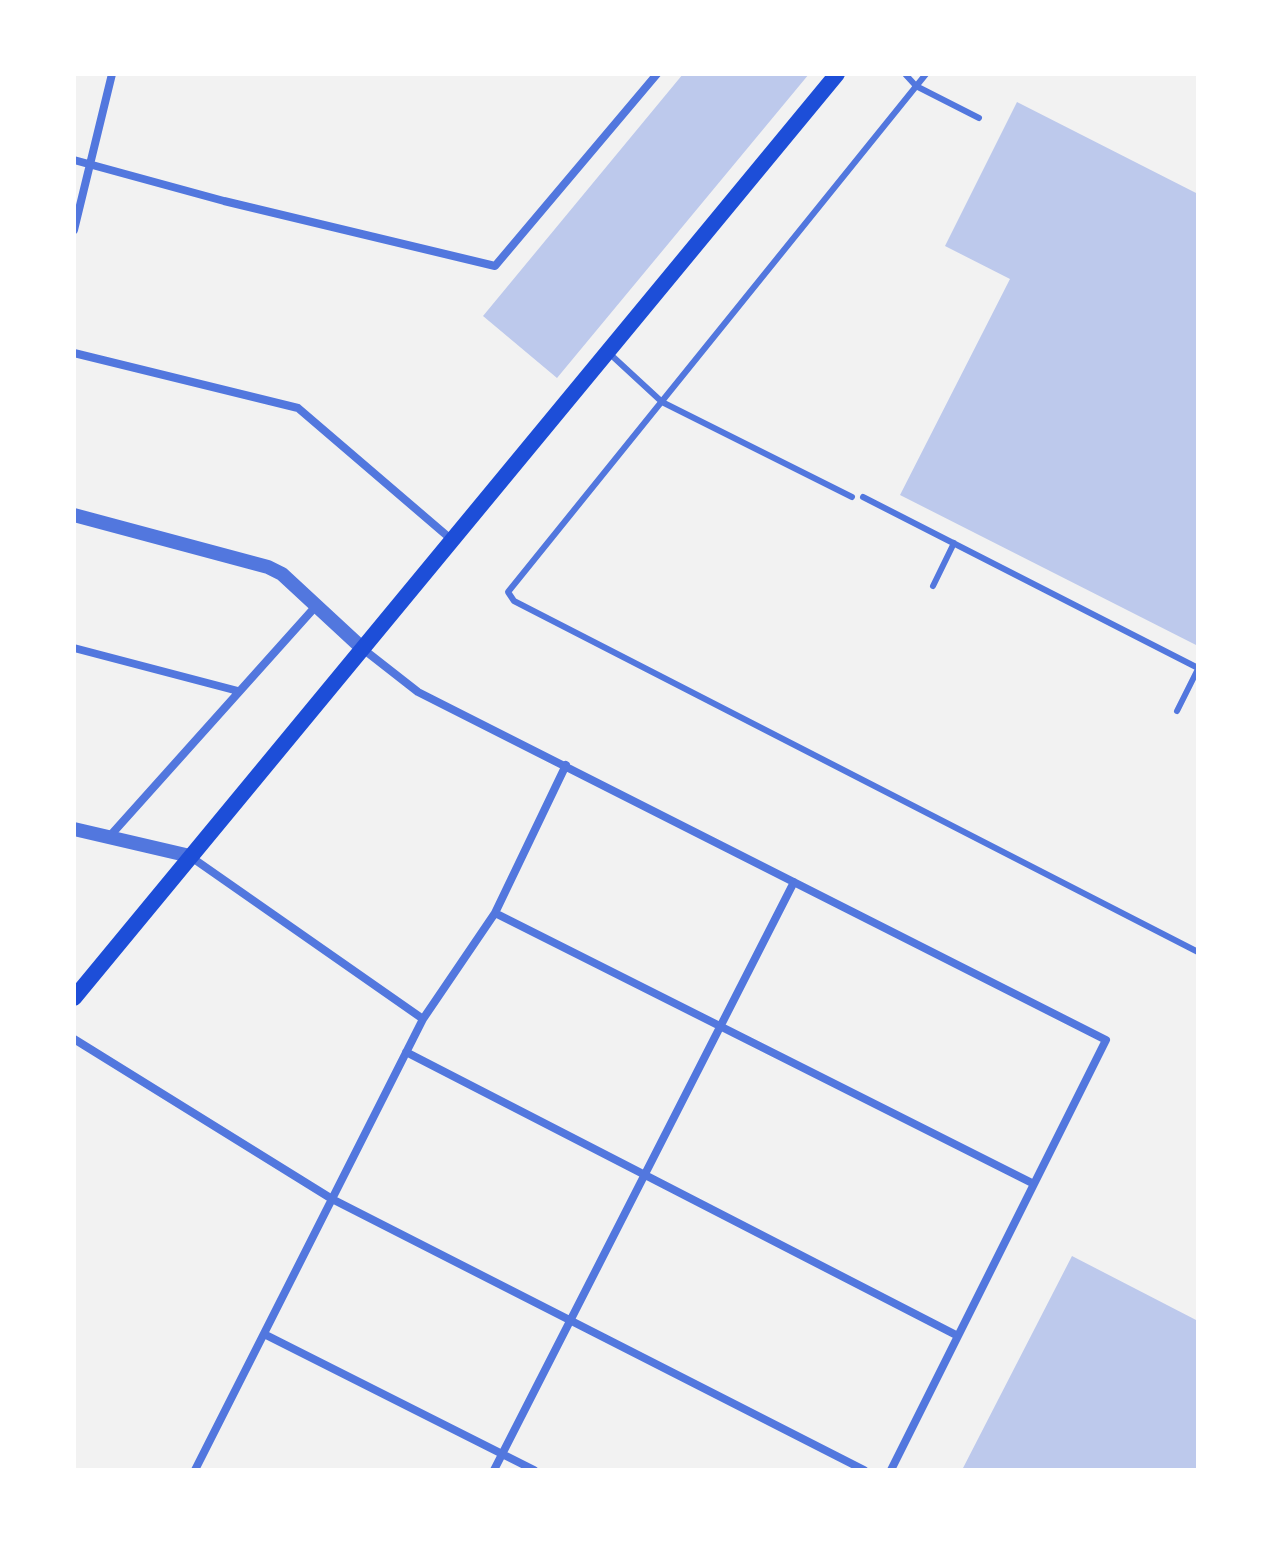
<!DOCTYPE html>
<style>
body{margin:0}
#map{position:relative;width:1272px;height:1544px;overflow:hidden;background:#f2f2f2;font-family:"DM Sans",sans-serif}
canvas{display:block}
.frame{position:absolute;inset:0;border:76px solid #fff;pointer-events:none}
</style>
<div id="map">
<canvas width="1272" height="1544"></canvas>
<div class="frame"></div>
</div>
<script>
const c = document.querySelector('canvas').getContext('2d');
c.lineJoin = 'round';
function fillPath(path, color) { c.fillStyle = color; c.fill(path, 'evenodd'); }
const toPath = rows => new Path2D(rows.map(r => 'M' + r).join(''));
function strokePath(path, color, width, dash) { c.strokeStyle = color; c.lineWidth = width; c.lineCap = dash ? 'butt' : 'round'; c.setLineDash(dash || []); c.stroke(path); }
const building = toPath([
 [683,74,809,74,557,378,483,316],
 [1017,102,1198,194,1198,646,900,495,1010,279,945,246],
 [1072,1256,1198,1321,1198,1470,962,1470]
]);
const service = toPath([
 [905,74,916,86,979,118],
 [926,74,508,592,514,601,1198,952],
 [610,354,662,402,852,497],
 [863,497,1198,668],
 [933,586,954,543],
 [1177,711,1198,669]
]);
const minor = toPath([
 [74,160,224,201,495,266,657,74],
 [74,230,112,74],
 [74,353,298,408,452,540],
 [74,648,238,691],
 [363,649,418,692,1106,1040,891,1470],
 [109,837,316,606],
 [191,857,423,1019],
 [495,913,1034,1184],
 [74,1039,332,1199,864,1470],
 [406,1052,958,1336],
 [264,1334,534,1470],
 [195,1470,423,1019,495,913,566,765],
 [494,1470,794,882]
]);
const tertiary = toPath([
 [74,515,268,567,282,574,363,649],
 [74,829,190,856]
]);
const secondary = toPath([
 [74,998,837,74]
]);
fillPath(building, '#bdc9ec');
strokePath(service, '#5277de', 6);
strokePath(minor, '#5277de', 8);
strokePath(tertiary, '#5277de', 14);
strokePath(secondary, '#1d4ed8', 16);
</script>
